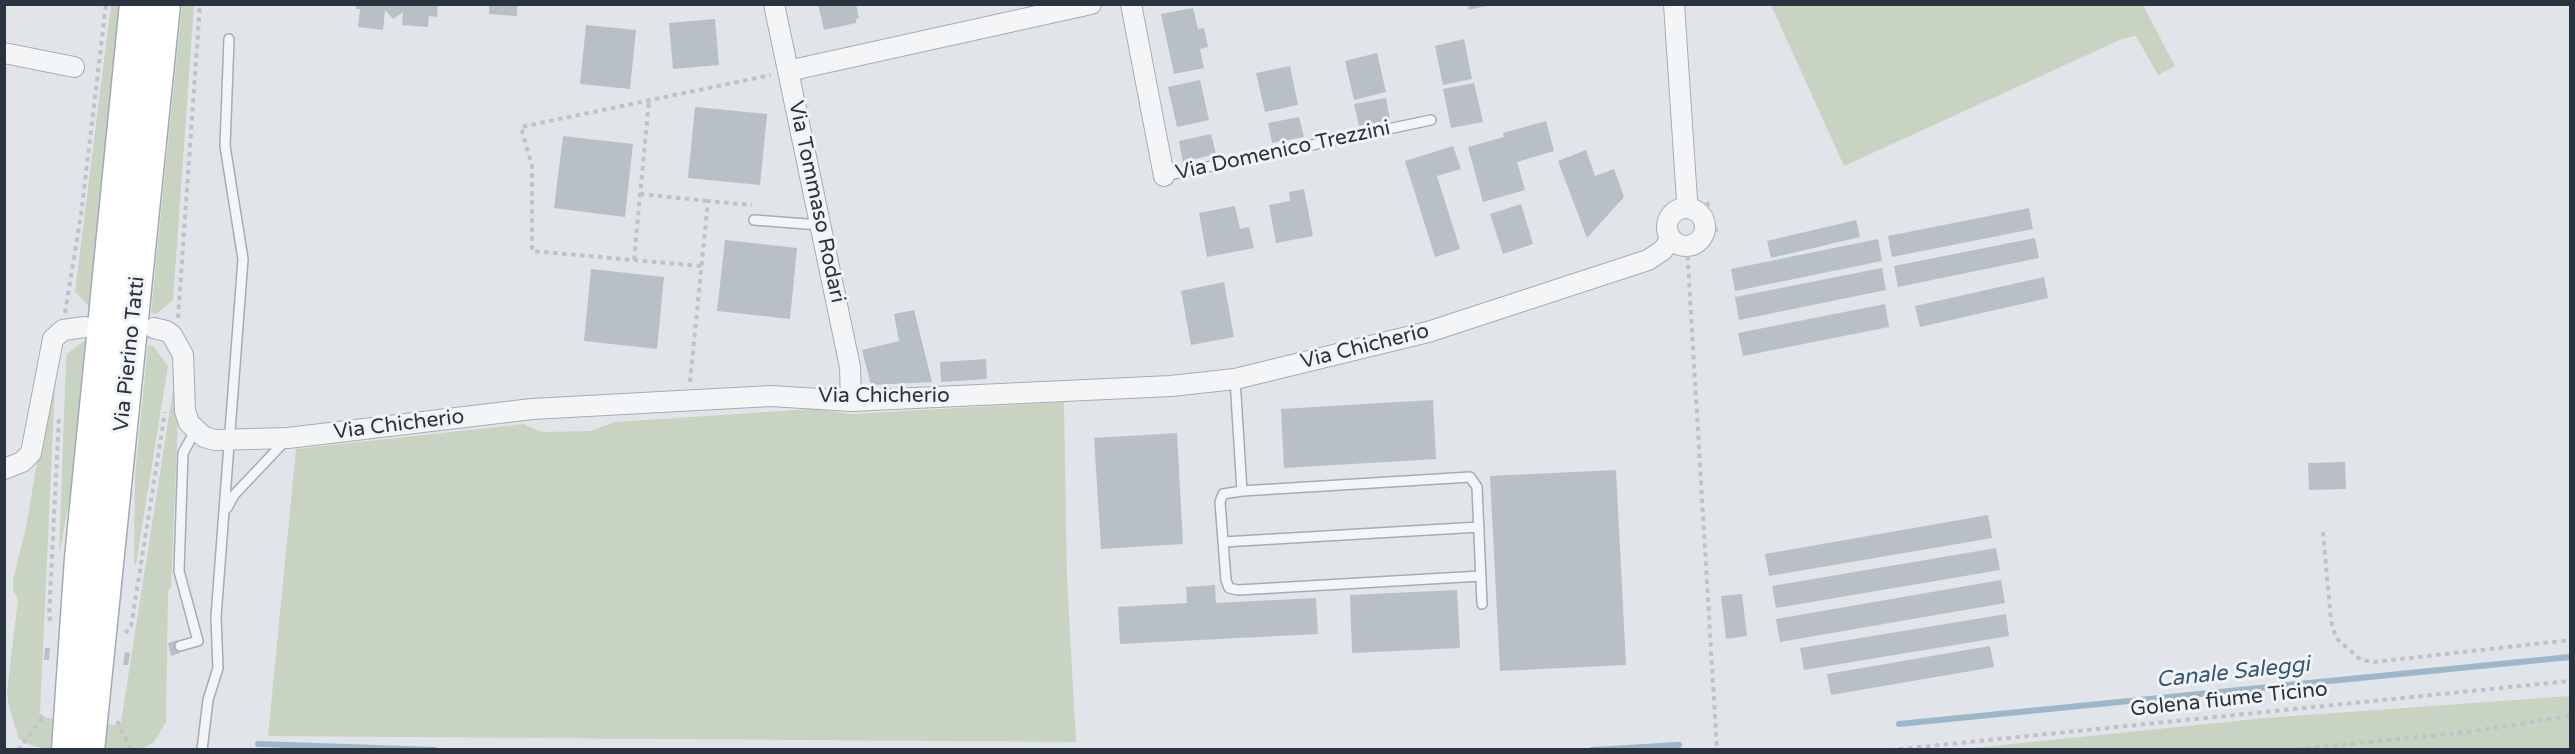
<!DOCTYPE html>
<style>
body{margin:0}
#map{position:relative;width:2575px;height:754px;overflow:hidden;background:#e1e5e9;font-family:"Varela Round",sans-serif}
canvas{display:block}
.frame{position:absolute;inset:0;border:6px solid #2a3440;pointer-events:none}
</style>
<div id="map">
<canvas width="2575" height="754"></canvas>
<div class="frame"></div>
</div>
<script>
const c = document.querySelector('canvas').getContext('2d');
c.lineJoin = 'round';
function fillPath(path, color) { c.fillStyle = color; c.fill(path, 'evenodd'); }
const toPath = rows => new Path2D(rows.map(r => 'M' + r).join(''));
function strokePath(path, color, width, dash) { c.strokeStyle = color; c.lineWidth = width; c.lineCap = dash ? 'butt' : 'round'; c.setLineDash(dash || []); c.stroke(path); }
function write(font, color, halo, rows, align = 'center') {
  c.font = font + ' "Varela Round",sans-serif'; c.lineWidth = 6; c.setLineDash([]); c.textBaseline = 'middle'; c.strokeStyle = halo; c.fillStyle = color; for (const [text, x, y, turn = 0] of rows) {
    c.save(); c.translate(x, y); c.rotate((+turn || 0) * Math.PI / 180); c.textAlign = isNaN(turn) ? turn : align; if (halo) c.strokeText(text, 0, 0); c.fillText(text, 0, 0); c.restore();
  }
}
const green = toPath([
 [111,5,123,5,91,308,75,292],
 [182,5,194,5,173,300,156,314,151,313],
 [1771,5,2143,5,2175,66,2158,75,2136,36,2122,39,1844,166],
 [85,340,89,340,76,466,59,555,66,361,67,354],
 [148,345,153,346,168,366,136,564,134,563,135,476],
 [54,363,56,363,40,713,47,718,115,725,121,722,176,371,180,371,171,587,168,592,166,722,154,742,142,749,51,750,33,746,19,739,9,707,7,691,18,600,13,589,13,580,26,527],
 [1064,402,1067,580,1076,742,268,736,296,449,524,424,541,432,591,431,615,422,812,409,851,414],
 [2570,696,2570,749,1963,749,2265,718]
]);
const stream = toPath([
 [1899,724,2570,657],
 [258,744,435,750],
 [1592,750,1679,745]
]);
const building = toPath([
 [357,4,438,4,437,17,429,16,428,27,402,25,403,12,393,19,385,10,383,30,358,27,360,9,356,9],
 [489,4,517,4,517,16,489,14],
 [818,4,856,4,859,18,856,19,856,23,824,30],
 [1468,4,1489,4,1489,5,1469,10],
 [1193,8,1198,29,1204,28,1208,47,1200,49,1204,68,1174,74,1161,14],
 [715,19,719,65,673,69,669,23],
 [586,25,636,30,630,89,580,84],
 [1464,39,1472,79,1443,85,1435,46],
 [1377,53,1386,92,1354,100,1345,61],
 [1290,66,1298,105,1265,112,1256,73],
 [1200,80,1209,120,1177,127,1168,87],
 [1474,83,1483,122,1451,128,1443,89],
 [1386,98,1390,120,1359,126,1354,104],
 [695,107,767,114,760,185,688,178],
 [1299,117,1304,137,1272,143,1268,123],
 [1546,121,1554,151,1517,162,1525,190,1483,202,1468,147,1504,137,1503,133],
 [1211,134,1216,154,1183,162,1179,141],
 [563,136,633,144,625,217,554,208],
 [1453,146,1461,169,1437,176,1460,249,1435,257,1405,161],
 [1586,150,1595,176,1614,169,1624,197,1587,238,1558,161],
 [1304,189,1313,236,1276,243,1269,205,1290,201,1289,192],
 [1521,204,1533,244,1503,254,1490,214],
 [1235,206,1240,229,1249,227,1254,248,1207,257,1199,213],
 [2029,208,2033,229,1892,257,1888,236],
 [1856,220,1860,237,1771,258,1767,241],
 [2035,238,2039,258,1898,287,1894,266],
 [1878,239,1882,261,1735,291,1731,269],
 [725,240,797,248,790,319,717,311],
 [1882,268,1886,290,1739,320,1735,297],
 [591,269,664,277,657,349,584,341],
 [2044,277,2048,298,1920,327,1915,306],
 [1224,282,1234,337,1191,345,1181,291],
 [1885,304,1889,327,1743,356,1738,333],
 [914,310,932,382,871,385,862,350,899,341,894,314],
 [986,359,987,379,941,382,940,362],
 [1433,400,1436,459,1284,468,1281,409],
 [1177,433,1183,544,1101,549,1094,438],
 [2345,462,2346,489,2309,490,2308,463],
 [1616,470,1626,665,1500,671,1490,476],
 [1988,515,1992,538,1769,576,1765,554],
 [1996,548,2000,570,1776,608,1772,586],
 [2001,580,2005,603,1780,642,1776,619],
 [1215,585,1216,603,1316,598,1318,634,1120,644,1118,607,1187,603,1186,587],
 [1457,590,1460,648,1352,653,1350,595],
 [1742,594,1747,636,1726,639,1721,596],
 [2006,614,2009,636,1804,670,1800,648],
 [177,640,180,653,171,656,168,643],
 [1990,646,1994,667,1831,695,1827,674],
 [45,648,50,648,49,660,44,660],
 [125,652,130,653,128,665,123,665]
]);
const path = toPath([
 [640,194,708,201],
 [1707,202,1717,233],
 [1687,247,1717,750],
 [634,260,649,100],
 [701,266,532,251,532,166,521,127,771,75],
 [65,313,81,215,106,4],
 [178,318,200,4],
 [690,382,708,201,752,205],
 [2323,532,2331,621,2336,638,2361,660,2373,662,2570,640],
 [51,621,49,617,59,416],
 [125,633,131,627,165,412],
 [117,721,131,750],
 [4,749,7,750],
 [18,750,45,714],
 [1890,750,2570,681],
 [2288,750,2468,732,2570,716]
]);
const service = toPath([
 [1164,176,1431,120],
 [754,220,820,225],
 [1235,379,1242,491,1223,494,1220,502,1226,580,1229,588,1238,590,1481,576],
 [1242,491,1470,477,1477,487,1482,604],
 [227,508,234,495,286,440],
 [1223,542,1479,527],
 [180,646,198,641,179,571,183,453,195,431],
 [202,750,208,700,218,668,216,617,243,259,225,146,229,39]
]);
const minor = toPath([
 [774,4,850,367,851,401],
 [1131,4,1164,176],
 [1674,4,1687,200,1685,208],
 [4,53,74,67],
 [788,71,1091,4],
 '1667 227a19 19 0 1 1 38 0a19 19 0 1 1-38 0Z',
 [154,328,166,331,172,335,183,355,185,411,189,423,204,437,215,440,288,438,532,409,771,396,851,401,1171,386,1235,379,1428,332,1648,260,1663,250,1671,238],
 [4,469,22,462,31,453,53,339,63,330,85,327]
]);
const primary = toPath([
 [67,750,80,558,135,4],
 [89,750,165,4]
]);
const streetNames = [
 ["Via Domenico Trezzini",1283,151,-12],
 ["Via Tommaso Rodari",816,202,78],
 ["Via Chicherio",1365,347,-14],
 ["Via Pierino Tatti",130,354,-84],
 ["Via Chicherio",884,396],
 ["Via Chicherio",399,425,-7],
 ["Golena fiume Ticino",2229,700,-6]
];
const waterNames = [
 ["Canale Saleggi",2233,673,-6]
];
fillPath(green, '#c8d3c2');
strokePath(stream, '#9db6c8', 6);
fillPath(building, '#b8bfc6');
strokePath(service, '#a6acb3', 12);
strokePath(minor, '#a6acb3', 22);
strokePath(primary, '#a1aab4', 33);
strokePath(path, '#bfc3c7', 4, [4.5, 4.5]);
strokePath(service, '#f3f5f7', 9);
strokePath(minor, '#f3f5f7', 20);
strokePath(primary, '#fff', 30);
write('21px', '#2a3440', '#f0f4f7', streetNames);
write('italic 22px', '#355673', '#f0f4f7', waterNames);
</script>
